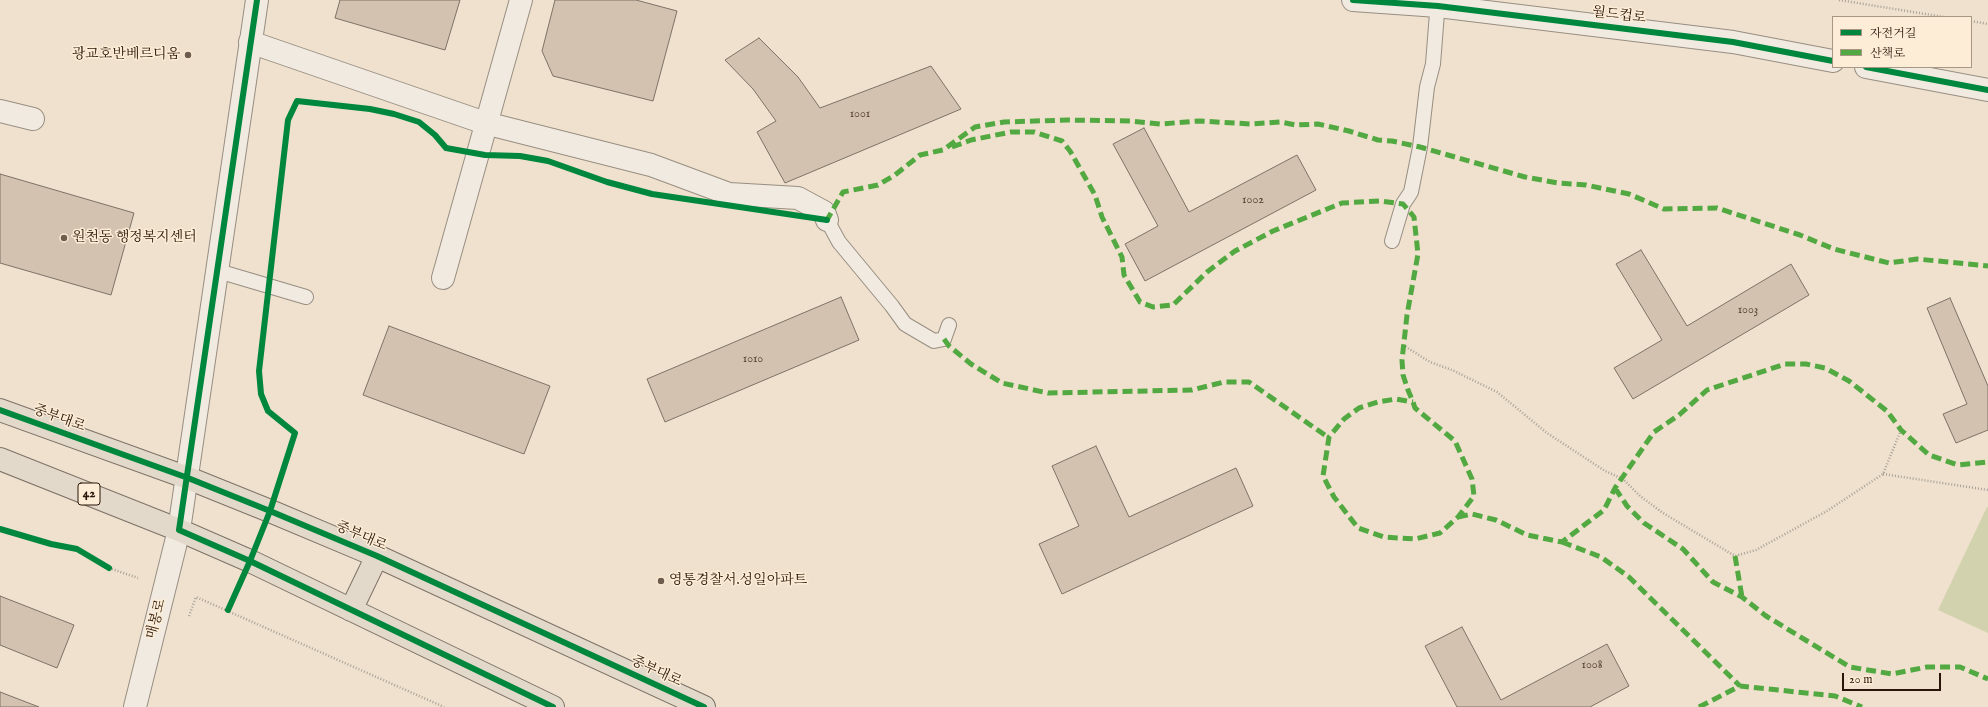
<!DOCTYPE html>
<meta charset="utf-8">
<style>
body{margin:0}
#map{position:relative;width:1988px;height:707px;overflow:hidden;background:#efe1cd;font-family:"IM FELL English","Noto Serif KR",serif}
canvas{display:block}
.legend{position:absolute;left:1832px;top:16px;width:140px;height:52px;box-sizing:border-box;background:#fdedd6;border:1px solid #a89784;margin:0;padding:5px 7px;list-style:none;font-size:12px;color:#291509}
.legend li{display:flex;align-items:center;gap:8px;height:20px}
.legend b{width:20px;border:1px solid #a89784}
.scale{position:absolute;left:1842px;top:673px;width:99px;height:18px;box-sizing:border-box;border:2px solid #291509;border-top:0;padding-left:5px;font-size:12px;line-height:14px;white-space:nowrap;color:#291509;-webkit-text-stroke:3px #fdedd6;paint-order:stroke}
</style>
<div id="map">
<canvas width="1988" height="707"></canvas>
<ul class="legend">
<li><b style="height:5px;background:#00873e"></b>자전거길</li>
<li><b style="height:5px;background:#53a941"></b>산책로</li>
</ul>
<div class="scale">20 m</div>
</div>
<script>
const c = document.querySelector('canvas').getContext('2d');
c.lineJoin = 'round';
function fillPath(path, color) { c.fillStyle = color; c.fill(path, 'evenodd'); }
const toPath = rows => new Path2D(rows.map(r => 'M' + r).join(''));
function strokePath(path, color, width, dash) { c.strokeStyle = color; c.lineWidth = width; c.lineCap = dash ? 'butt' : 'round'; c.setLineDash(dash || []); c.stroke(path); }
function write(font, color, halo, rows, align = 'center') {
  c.font = font + ' "IM FELL English","Noto Serif KR",serif'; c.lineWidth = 3; c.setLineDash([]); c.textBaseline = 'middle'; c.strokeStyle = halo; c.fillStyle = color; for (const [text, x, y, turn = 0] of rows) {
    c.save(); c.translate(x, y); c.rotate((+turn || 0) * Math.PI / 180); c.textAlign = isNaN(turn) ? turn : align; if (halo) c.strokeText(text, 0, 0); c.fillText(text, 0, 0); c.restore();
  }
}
const green = toPath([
 [1987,507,1988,507,1988,633,1938,610]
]);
const building = toPath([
 [340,0,460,0,445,50,335,18,340,0],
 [555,0,636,0,677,11,653,101,553,76,542,51,555,0],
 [759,38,798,77,820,108,931,66,961,109,785,183,757,132,776,121,753,89,725,60,759,38],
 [1144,128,1189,212,1297,155,1316,190,1145,281,1125,244,1158,226,1113,144,1144,128],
 [0,174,134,213,111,295,0,263,0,174],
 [1641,250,1687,326,1791,264,1809,295,1633,399,1614,368,1662,340,1616,264,1641,250],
 [841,297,859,340,665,422,647,379,841,297],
 [1950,298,1988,386,1988,430,1956,443,1943,414,1967,404,1927,308,1950,298],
 [389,326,550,386,524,454,363,395,389,326],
 [1096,446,1129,517,1236,468,1253,506,1062,594,1039,544,1079,526,1052,466,1096,446],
 [0,596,74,625,57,668,0,645,0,596],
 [1462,627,1501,700,1607,644,1629,686,1590,707,1457,707,1425,646,1462,627],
 [0,692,39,707,0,707,0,692]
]);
const path = toPath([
 [1839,0,1944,17],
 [1971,21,1988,24],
 [1403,345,1430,362,1452,370,1497,392,1547,433,1605,471,1623,479,1640,496,1663,513,1735,556,1756,550,1827,511,1883,474,1901,430],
 [1883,474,1988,490],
 [109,568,138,578],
 [189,616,196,597,444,707]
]);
const service = toPath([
 [827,220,839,242,892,306,905,324,934,341,944,339,949,325],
 [1392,241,1403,204,1411,192,1420,147,1427,87,1433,64,1438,0],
 [218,271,306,297]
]);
const minor = toPath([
 [250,42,485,123,651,165,729,194,798,198,824,212,827,220],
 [0,111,33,119],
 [443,278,521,0]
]);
const tertiary = toPath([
 [1353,0,1438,6,1733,42,1833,61],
 [1866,67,1988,90],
 [135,707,179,530,257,0]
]);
const primary = toPath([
 [0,410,188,478,270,511,377,556,704,707],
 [0,459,179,530,250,561,553,707],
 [351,610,377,556]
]);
const quiet = toPath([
 [952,147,971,140,1011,132,1034,132,1062,141,1070,151,1095,195,1102,217,1122,257,1124,275,1140,302,1153,307,1173,305,1207,272,1235,251,1273,231,1342,203,1380,201,1403,204,1414,217,1418,254,1407,315,1402,360,1403,375,1408,390,1413,402,1415,408,1455,441,1472,479,1474,496,1458,517,1440,533,1415,539,1384,537,1358,528,1334,497,1323,476,1329,437,1344,419,1359,408,1378,402,1396,399,1413,402],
 [825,220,827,220,843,192,878,185,895,175,920,155,943,150,975,127,1004,122,1067,120,1130,121,1160,124,1199,121,1251,124,1280,122,1296,125,1318,124,1349,131,1378,140,1392,141,1420,147,1525,177,1558,183,1586,185,1629,194,1664,209,1717,208,1800,235,1834,249,1889,263,1917,259,1988,266],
 [944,339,949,346,971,364,1002,383,1048,393,1192,390,1224,382,1249,382,1329,438],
 [1615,488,1627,506,1644,523,1683,549,1713,582,1742,597,1766,616,1850,667,1892,674,1927,667,1960,667,1988,679],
 [1458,517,1472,514,1496,520,1527,535,1562,542,1604,510,1615,488,1654,432,1679,415,1707,390,1785,364,1806,364,1825,368,1849,381,1887,411,1901,430,1929,455,1958,465,1988,462],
 [1562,542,1601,557,1629,577,1740,686],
 [1735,556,1742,597],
 [1699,707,1740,686,1835,696,1862,707]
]);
const cycleway = toPath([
 [257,0,179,530,250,561,553,707],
 [1353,0,1438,6,1733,42,1833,61],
 [1866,67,1988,90],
 [0,410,188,478,270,511,377,556,704,707],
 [0,529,51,544,77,549,109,568],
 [228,610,250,561,270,511,295,433,268,411,261,394,259,371,288,120,297,101,370,109,394,114,419,122,435,135,446,148,485,155,520,156,548,161,607,182,652,194,827,220]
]);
const markers = [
 [188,55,4,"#6e5c4e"],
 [64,238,4,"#6e5c4e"],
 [661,581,4,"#6e5c4e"]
];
const numberNames = [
 ["1001",860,115],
 ["1002",1253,201],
 ["1003",1748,311],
 ["1010",753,360],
 ["1008",1592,666]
];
const shields = [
 [89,494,22]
];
const shieldNames = [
 ["42",89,494]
];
const streetNames = [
 ["월드컵로",1619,16,7],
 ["중부대로",59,419,20],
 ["중부대로",361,537,23],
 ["매봉로",157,619,-76],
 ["중부대로",656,672,25]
];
const poiNames = [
 ["광교호반베르디움",180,55,"right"],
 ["원천동 행정복지센터",72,238],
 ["영통경찰서.성일아파트",669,581]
];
fillPath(green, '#d3d2ae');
fillPath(building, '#d3c2b0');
strokePath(building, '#7d7267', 1);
strokePath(service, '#988e82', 16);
strokePath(minor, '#988e82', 24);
strokePath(tertiary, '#988e82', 24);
strokePath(primary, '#7d7267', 24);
strokePath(path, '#a8a199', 2.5, [1, 2]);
strokePath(service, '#f0eae0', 14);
strokePath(minor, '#f0eae0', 22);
strokePath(tertiary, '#f0eae0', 22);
strokePath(primary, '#e3d9ca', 22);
strokePath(quiet, '#53a941', 5, [10, 5]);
strokePath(cycleway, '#00873e', 6);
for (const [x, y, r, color] of markers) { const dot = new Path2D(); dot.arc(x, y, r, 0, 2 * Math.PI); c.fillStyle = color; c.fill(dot); strokePath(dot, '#fdedd6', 1.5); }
write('12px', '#544033', null, numberNames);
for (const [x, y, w] of shields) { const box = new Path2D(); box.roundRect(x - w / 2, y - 11, w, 22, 3); c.fillStyle = '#fdedd6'; c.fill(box); strokePath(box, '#291509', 1); }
write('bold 13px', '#291509', null, shieldNames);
write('14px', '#291509', '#fdedd6', streetNames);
write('14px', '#291509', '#fdedd6', poiNames, 'left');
</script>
